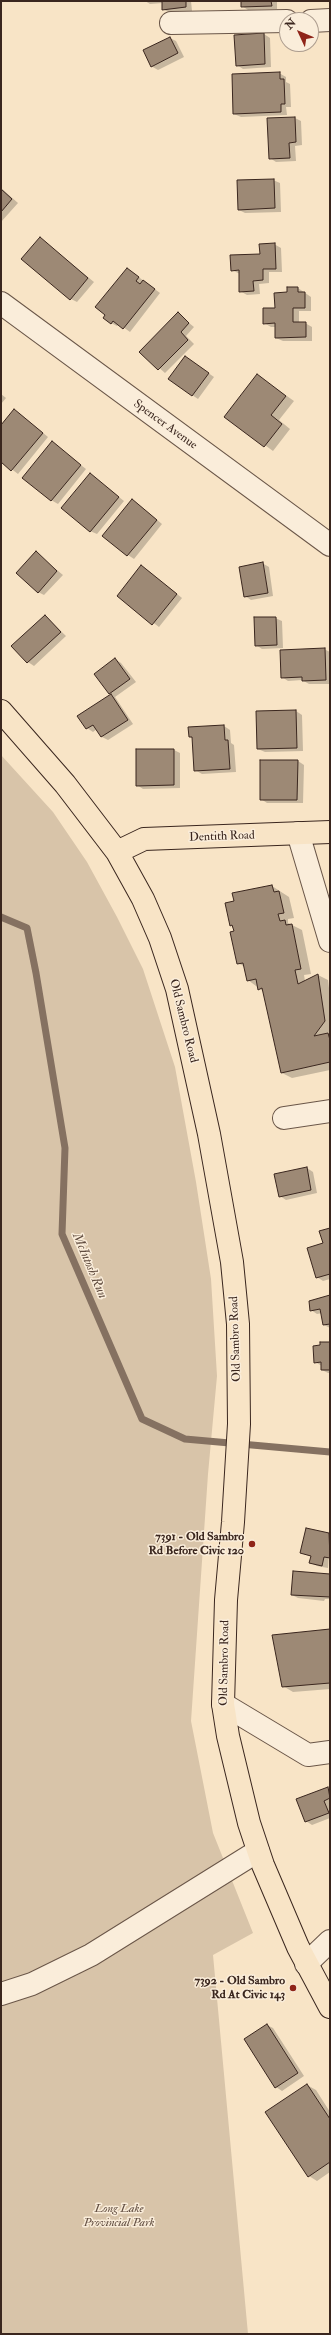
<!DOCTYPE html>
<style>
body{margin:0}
#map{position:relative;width:331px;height:2335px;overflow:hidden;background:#f8e4c6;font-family:"IM FELL Double Pica",serif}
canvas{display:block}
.frame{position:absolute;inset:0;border:2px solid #3a261e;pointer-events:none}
.north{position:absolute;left:279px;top:12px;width:40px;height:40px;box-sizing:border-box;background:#faedda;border:1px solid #ad9d8f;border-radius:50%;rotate:314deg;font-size:11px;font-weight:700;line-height:16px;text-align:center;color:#3a261e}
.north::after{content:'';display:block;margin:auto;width:14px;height:18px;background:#8f2418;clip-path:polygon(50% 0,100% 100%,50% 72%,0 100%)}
</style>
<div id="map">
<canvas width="331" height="2335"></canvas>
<div class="frame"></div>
<div class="north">N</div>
</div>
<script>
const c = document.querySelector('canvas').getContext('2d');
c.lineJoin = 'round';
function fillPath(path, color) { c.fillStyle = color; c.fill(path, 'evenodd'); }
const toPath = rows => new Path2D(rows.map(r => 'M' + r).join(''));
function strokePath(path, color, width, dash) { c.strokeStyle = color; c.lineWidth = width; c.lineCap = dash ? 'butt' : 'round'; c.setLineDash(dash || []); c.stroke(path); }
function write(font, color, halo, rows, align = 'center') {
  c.font = font + ' "IM FELL Double Pica",serif'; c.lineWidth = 3; c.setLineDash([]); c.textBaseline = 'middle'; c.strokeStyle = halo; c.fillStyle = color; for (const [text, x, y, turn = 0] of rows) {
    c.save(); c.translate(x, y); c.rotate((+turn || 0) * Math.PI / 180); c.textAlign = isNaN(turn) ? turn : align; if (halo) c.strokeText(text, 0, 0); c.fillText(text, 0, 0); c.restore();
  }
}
const green = toPath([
 [1,755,53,812,87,862,117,917,143,969,175,1067,196,1182,211,1279,217,1376,208,1474,191,1721,213,1833,253,1933,213,1955,248,2334,1,2334]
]);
const shadow = toPath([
 [145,1,191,1,192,11,170,13,163,9,163,3,150,4],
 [242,1,277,1,277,9,248,10,242,6],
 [264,34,270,38,271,67,243,69,237,65],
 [170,38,176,41,184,57,158,70,151,66],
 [279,73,286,77,286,82,290,84,291,107,286,107,287,115,241,117,234,114],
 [295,118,301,121,302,145,295,146,296,161,276,162,270,158],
 [273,180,280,183,281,212,245,213,239,210],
 [1,188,18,203,1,222],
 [40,238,94,282,77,302,71,299],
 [274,244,281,248,282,272,269,272,269,283,259,284,260,294,247,295,240,291,240,274,232,270,261,255],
 [128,269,160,293,130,332,119,324,117,326,111,323],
 [288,288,298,288,311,297,311,311,299,311,299,323,305,323,312,327,312,341,283,341,276,338,276,327,271,327,264,323,288,293],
 [178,314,194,327,186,336,194,344,165,373,141,352],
 [191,361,214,377,198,399,192,395],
 [257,375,294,401,279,420,290,429,273,451,225,416],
 [1,394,6,398,1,404],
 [20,414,48,437,18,474,1,461,1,427],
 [52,443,86,469,58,504,51,500],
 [90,474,124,501,97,534,90,531],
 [138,504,162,524,134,559,128,555],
 [36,553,63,575,44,595,38,592],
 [262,563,269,567,273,596,251,600,245,596],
 [147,570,182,598,159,627,118,596],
 [45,616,66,636,34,666,28,662],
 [275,618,282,621,283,648,262,649,256,645],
 [324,649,330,652,330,684,309,684,302,680,288,681,282,677],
 [115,659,121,663,136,682,115,697,133,724,108,740,102,737,97,729,93,732,87,728,79,717,112,695,110,693],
 [296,711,302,715,303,751,265,752,258,749],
 [224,726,230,730,231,743,234,745,236,772,202,774,195,770,194,739,190,737],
 [174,750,180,753,180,788,143,789,137,785],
 [298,761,304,765,303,803,267,803,261,799],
 [272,886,289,897,294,918,288,919,288,923,302,930,311,974,304,975,305,981,318,975,328,980,330,996,330,1070,292,1078,282,1073,264,992,248,980,245,967,238,963,235,932,231,925,235,902],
 [307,1168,313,1172,317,1193,286,1200,280,1196],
 [330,1229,330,1279,323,1281,317,1277],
 [330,1296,330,1328,324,1325,322,1313,317,1314,311,1310,319,1298],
 [330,1343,330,1373,328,1373,322,1370,322,1366,315,1362],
 [306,1529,330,1534,328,1568,317,1566,311,1563,312,1557,301,1553],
 [330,1575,330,1599,325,1599,324,1601,298,1598,292,1595],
 [330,1630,330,1689,293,1692,283,1686],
 [328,1789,330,1790,330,1818,312,1825,306,1821],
 [267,2025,273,2028,304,2076,282,2091,276,2087],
 [307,2085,316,2090,330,2112,330,2172,317,2181,309,2176]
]);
const stream = toPath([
 [1,917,27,928,36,973,65,1148,62,1234,142,1419,185,1439,330,1452]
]);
const building = toPath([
 [162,1,186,1,186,7,162,10,162,1],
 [241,1,271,1,272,6,241,7,241,1],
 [264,33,265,64,236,66,234,35,264,33],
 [170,37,178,53,151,67,143,50,170,37],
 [280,72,280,79,284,79,285,104,281,104,281,112,233,114,232,74,280,72],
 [295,117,296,142,289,143,290,158,269,159,267,118,295,117],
 [274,179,275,208,238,210,237,180,274,179],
 [1,189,12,199,1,212,1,189],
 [40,237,88,278,70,300,21,259,40,237],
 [275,243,276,269,263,269,263,280,253,281,254,291,239,292,239,270,231,271,230,255,260,254,259,244,275,243],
 [127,268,139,277,136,281,140,284,143,280,155,289,123,329,113,321,111,324,103,318,105,315,95,307,127,268],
 [287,287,298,287,298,292,305,292,305,308,293,308,293,322,306,322,306,337,275,338,275,323,263,324,263,308,275,308,274,293,287,292,287,287],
 [178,312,189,323,181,332,188,340,158,370,139,352,178,312],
 [185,356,209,373,192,396,168,379,185,356],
 [257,374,286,396,271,415,282,424,264,447,224,417,257,374],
 [14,409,43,433,11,471,1,462,1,425,14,409],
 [52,441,81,465,51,501,22,478,52,441],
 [90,473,119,497,90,532,61,508,90,473],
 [132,499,157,520,127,556,102,536,132,499],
 [36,551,57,571,38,593,16,573,36,551],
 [263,562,268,593,244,597,239,567,263,562],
 [141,565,177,594,152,625,117,596,141,565],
 [45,615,61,632,27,663,11,646,45,615],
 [254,617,276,617,277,645,255,646,254,617],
 [325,648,326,680,302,681,302,677,281,678,280,650,325,648],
 [115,658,130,679,109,694,94,674,115,658],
 [111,694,128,720,101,737,93,725,86,729,77,716,111,694],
 [296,710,297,748,257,749,256,711,296,710],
 [224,725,225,740,228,740,230,769,194,771,192,737,189,737,188,727,224,725],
 [136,749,174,749,174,785,136,786,136,749],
 [260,760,298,760,297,800,260,800,260,760],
 [272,885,274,892,279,891,284,913,278,914,280,921,285,920,286,925,292,924,301,969,295,970,298,984,318,974,325,1021,314,1036,328,1033,330,1040,330,1062,281,1073,262,988,258,990,256,979,247,981,243,963,237,964,230,932,234,931,232,925,230,926,225,903,234,901,232,893,272,885],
 [307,1167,311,1190,279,1197,274,1174,307,1167],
 [330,1228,330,1274,316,1278,307,1248,323,1243,319,1231,330,1228],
 [330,1295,330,1324,323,1325,320,1309,310,1311,309,1301,330,1295],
 [320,1342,330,1342,330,1370,321,1370,321,1362,314,1363,313,1346,320,1345,320,1342],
 [306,1528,329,1533,330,1558,324,1557,322,1566,309,1563,311,1556,300,1553,306,1528],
 [293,1571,330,1574,330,1597,291,1595,293,1571],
 [330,1629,330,1683,282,1687,272,1635,330,1629],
 [328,1787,330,1798,324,1801,329,1813,305,1822,296,1799,328,1787],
 [267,2024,298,2073,275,2088,244,2039,267,2024],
 [307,2084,330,2119,330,2162,308,2177,265,2112,307,2084]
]);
const minor = toPath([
 [311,21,330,20],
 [171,23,287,21],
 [1,303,330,545],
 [298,833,330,941],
 [284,1118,330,1111],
 [223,1704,308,1755,330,1752],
 [306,1964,330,1941],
 [1,1994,32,1984,91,1955,258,1851]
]);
const major = toPath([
 [1,711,65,784,117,852,143,899,160,938,177,989,209,1134,232,1262,238,1324,239,1424,233,1522,226,1600,223,1704,228,1736,249,1823,263,1865,298,1947,330,2007],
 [117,852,144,839,330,832]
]);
const markers = [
 [252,1544,4,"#8f2418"],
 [293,1988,4,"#8f2418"]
];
const streetNames = [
 ["Spencer Avenue",165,425,36],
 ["Dentith Road",222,837,-2],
 ["Old Sambro Road",183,1021,76],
 ["Old Sambro Road",236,1339,-92],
 ["Old Sambro Road",225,1663,-89]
];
const poiNames = [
 ["7391 - Old Sambro",244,1537],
 ["Rd Before Civic 120",244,1551],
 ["7392 - Old Sambro",285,1981],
 ["Rd At Civic 143",285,1995]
];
const parkNames = [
 ["Long Lake",119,2209],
 ["Provincial Park",119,2223]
];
const waterNames = [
 ["McIntosh Run",89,1266,67]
];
fillPath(green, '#d8c4a9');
fillPath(shadow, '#0003');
strokePath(stream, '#857161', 7);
fillPath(building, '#9d8975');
strokePath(building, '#3a261e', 1);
strokePath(minor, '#6a5648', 24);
strokePath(major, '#3a261e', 24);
strokePath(minor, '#faedda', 22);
strokePath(major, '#f8e4c6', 22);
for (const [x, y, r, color] of markers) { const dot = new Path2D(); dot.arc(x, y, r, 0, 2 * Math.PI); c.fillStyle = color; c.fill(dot); strokePath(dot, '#faedda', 1.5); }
write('12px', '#3a261e', '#faedda', streetNames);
write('bold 12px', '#3a261e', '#faedda', poiNames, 'right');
write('italic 12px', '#624e41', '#faedda', parkNames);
write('italic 13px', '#604c3f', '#faedda', waterNames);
</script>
